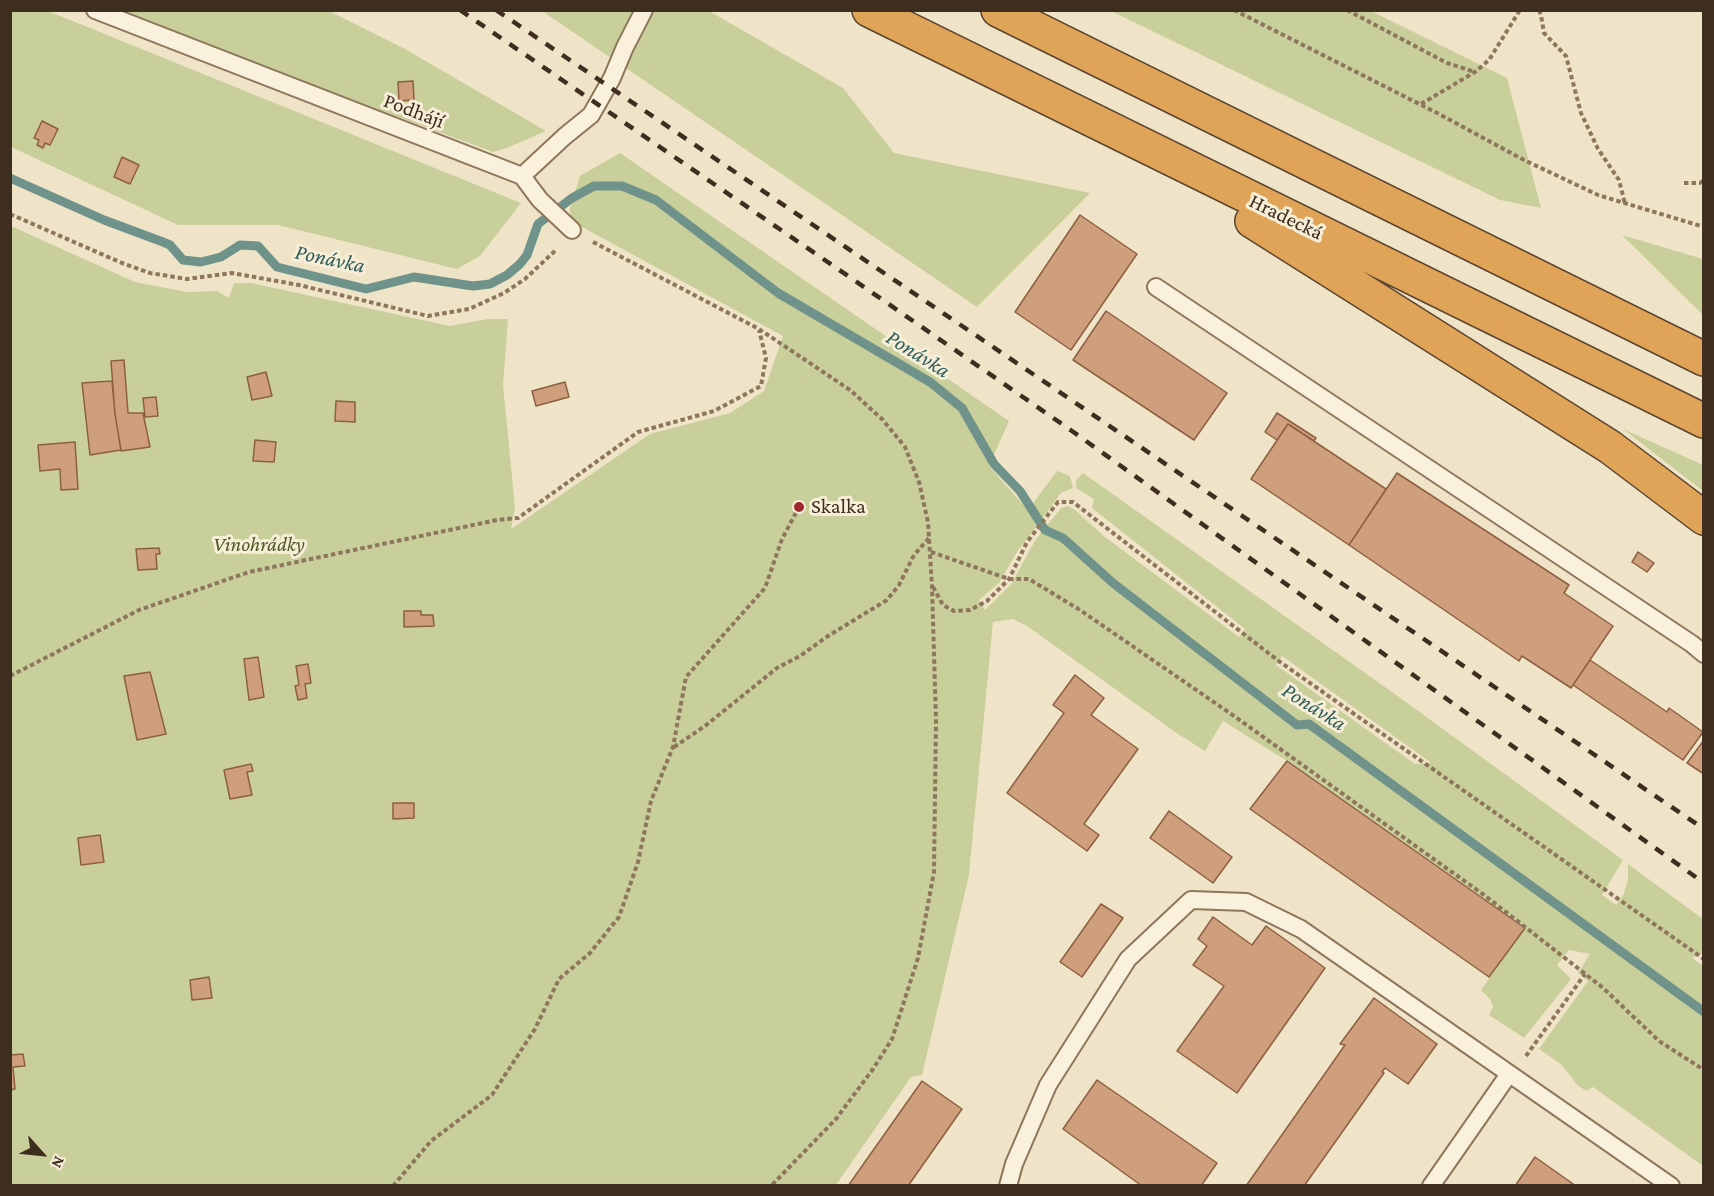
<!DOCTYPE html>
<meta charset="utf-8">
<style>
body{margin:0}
#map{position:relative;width:1714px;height:1196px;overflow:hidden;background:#f0e4c8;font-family:"Crimson Pro",serif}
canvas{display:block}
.frame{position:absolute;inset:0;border:12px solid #3d2e20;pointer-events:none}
.north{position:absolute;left:12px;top:1124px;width:60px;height:60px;-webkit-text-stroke:4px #f7eed8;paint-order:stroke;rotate:117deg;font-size:16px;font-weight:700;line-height:24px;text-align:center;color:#3d2e20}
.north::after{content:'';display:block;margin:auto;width:21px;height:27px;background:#3d2e20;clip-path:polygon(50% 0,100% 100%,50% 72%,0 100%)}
</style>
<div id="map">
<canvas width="1714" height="1196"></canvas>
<div class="frame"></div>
<div class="north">N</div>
</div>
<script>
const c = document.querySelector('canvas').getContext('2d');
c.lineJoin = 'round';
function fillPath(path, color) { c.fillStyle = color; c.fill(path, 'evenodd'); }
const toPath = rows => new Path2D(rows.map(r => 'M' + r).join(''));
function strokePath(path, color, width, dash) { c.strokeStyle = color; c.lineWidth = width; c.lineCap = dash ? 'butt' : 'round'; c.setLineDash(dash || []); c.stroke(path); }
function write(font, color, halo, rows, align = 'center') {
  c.font = font + ' "Crimson Pro",serif'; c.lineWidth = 6; c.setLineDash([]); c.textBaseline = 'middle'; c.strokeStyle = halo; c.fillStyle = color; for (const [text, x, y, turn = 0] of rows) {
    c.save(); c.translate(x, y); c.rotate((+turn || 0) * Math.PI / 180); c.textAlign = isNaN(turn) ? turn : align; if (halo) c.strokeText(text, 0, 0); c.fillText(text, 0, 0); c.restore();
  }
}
const green = toPath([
 [11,11,48,11,521,203,480,256,457,269,278,225,178,225,11,147],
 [111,11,329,11,405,49,546,131,509,147,493,152],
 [542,11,709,11,843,88,894,153,1090,193,977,307],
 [1111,11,1371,11,1507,78,1541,208,1500,200],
 [620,153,1009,421,989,466,1028,510,1057,471,1070,476,1073,488,1061,493,1017,552,999,583,979,600,985,610,1011,584,1036,539,1061,508,1068,506,1075,510,1105,537,1239,637,1245,629,1092,508,1094,499,1076,488,1076,480,1083,473,1399,697,1623,860,1602,895,1616,905,1623,896,1628,880,1628,864,1703,919,1703,953,1692,958,1703,966,1703,1166,1593,1087,1587,1091,1578,1086,1562,1065,1539,1049,1588,981,1578,973,1590,954,1569,950,1557,965,1571,979,1524,1038,1489,1015,1493,1007,1490,999,1481,990,1525,927,1287,761,1223,721,1205,751,1178,734,1027,626,1013,619,993,622,969,875,922,1075,911,1077,836,1185,11,1186,11,226,135,282,187,292,217,291,229,298,234,283,251,283,450,326,488,319,508,319,503,385,515,507,511,529,650,434,730,413,764,391,783,336,571,221,570,208,580,176],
 [1282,656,1430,762,1430,763,1415,764,1276,665],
 [1622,235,1703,259,1703,315],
 [1623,429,1703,465,1703,491]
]);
const stream = toPath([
 [10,178,104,220,163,242,170,245,183,260,201,262,221,257,240,245,258,246,277,267,366,289,414,277,473,286,490,284,507,275,520,264,527,255,538,224,572,198,594,186,622,186,656,200,778,293,930,382,962,408,994,464,1020,491,1045,530,1063,538,1113,583,1297,725,1309,724,1704,1012]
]);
const building = toPath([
 [413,81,414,100,399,101,398,82,413,81],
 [42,121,58,129,50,145,45,143,43,148,37,145,39,140,34,138,42,121],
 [122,157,139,165,130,184,114,177,122,157],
 [1080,215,1137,254,1071,350,1015,312,1080,215],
 [1106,311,1227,393,1194,440,1073,360,1106,311],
 [124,360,128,413,143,413,150,447,121,451,115,414,111,361,124,360],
 [266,372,272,396,252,400,247,377,266,372],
 [112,381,115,414,121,450,90,455,82,383,112,381],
 [565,382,569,397,536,406,532,391,565,382],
 [156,397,158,416,145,417,143,398,156,397],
 [336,401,355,402,355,422,335,421,336,401],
 [1277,413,1316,438,1314,441,1288,424,1277,440,1265,432,1277,413],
 [1288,424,1386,489,1349,545,1251,479,1288,424],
 [255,440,276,442,274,462,253,461,255,440],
 [75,442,78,489,61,490,60,469,40,471,38,445,75,442],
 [1397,473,1569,585,1564,593,1613,626,1571,688,1522,656,1519,661,1349,545,1397,473],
 [159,548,160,554,156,554,157,569,138,570,136,549,159,548],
 [1638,552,1654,563,1647,572,1632,562,1638,552],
 [404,611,421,611,421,615,433,615,434,626,404,627,404,611],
 [258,657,264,697,249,700,244,659,258,657],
 [1590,660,1667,712,1669,708,1703,732,1683,760,1573,685,1590,660],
 [308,664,311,683,305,684,307,698,298,700,295,686,299,685,296,666,308,664],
 [150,672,166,734,137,740,124,676,150,672],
 [1075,675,1104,698,1091,715,1138,749,1084,824,1099,835,1087,851,1007,793,1064,713,1053,705,1075,675],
 [1704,740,1704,774,1687,763,1704,740],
 [1287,761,1525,928,1489,977,1250,809,1287,761],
 [251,764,253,771,247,772,252,795,230,799,224,770,251,764],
 [393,803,414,803,414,818,393,819,393,803],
 [1169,811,1232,857,1213,883,1150,838,1169,811],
 [100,835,104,862,81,865,78,838,100,835],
 [1101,904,1123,918,1082,977,1060,962,1101,904],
 [1213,917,1252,945,1266,926,1325,968,1237,1093,1177,1051,1224,986,1193,965,1207,946,1198,939,1213,917],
 [209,977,212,998,192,1000,190,980,209,977],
 [1374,998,1437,1044,1408,1084,1385,1068,1382,1072,1384,1073,1304,1186,1246,1186,1345,1045,1340,1044,1374,998],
 [23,1054,25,1066,13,1067,15,1089,10,1090,10,1055,23,1054],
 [1097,1080,1217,1163,1201,1186,1142,1186,1063,1129,1097,1080],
 [922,1081,962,1109,908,1186,848,1186,922,1081],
 [1535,1157,1576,1186,1515,1186,1535,1157]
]);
const path = toPath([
 [1234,10,1439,114,1524,160,1598,195,1704,227],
 [1347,10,1447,63,1475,72],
 [1539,10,1541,15,1544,33,1566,56,1581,113,1598,149,1619,180,1625,204],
 [1421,104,1475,72,1489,60,1520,10],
 [1684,183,1700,183,1704,180],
 [10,214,122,263,150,273,187,279,232,273,299,285,428,316,469,309,504,293,525,279,557,249],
 [593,242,759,329,850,390,883,420,905,447,919,482,928,522,932,586,936,720,934,872,918,958,892,1039,873,1069,836,1119,771,1186],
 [931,552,1009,579,1029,579,1080,610,1234,716,1484,895,1602,987,1659,1041,1704,1070],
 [933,587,943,605,954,611,970,610,987,601,1009,579,1027,542,1058,502,1073,502,1280,662,1704,959],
 [10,676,139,610,249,572,497,520,518,518,638,432,714,411,761,386,766,358,759,330],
 [674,747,705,726,777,668,800,656,828,636,887,600,899,585,914,555,929,538],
 [1526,1056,1585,974],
 [393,1186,431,1141,492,1095,535,1029,559,979,590,953,619,917,638,862,651,801,673,747,686,677,765,588,782,539,799,507]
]);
const lane = toPath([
 [95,10,522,176],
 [522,176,565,136,591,115,612,78,625,47,644,10],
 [522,176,540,200,572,230],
 [1156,287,1692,644,1704,654],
 [1008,1186,1014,1164,1048,1085,1128,959,1191,900,1246,902,1301,929,1671,1186],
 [1431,1186,1509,1074]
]);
const highway = toPath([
 [869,10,1704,421],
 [998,10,1704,359],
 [1252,221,1610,447,1704,518]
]);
const rail = toPath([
 [460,10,851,278,1072,431,1704,883],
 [496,10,1704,829]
]);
const markers = [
 [799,507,6,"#9e2a2b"]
];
const streetNames = [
 ["Podhájí",414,111,21],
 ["Hradecká",1286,217,26]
];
const poiNames = [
 ["Skalka",811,507]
];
const parkNames = [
 ["Vinohrádky",259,545]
];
const waterNames = [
 ["Ponávka",330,259,12],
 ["Ponávka",918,354,32],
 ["Ponávka",1314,707,32]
];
fillPath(green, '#c9cf9b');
strokePath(stream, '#6f938a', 9);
fillPath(building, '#cf9f7d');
strokePath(building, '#8d5f41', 1.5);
strokePath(lane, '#8d765c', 20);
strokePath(highway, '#5b4430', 36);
strokePath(path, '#8d765c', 4, [4.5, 3]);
strokePath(lane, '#faf1dc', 16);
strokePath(highway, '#e0a458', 33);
strokePath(rail, '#3d2e20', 4.5, [10, 10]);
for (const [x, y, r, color] of markers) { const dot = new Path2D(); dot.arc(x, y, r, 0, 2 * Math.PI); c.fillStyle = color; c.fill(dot); strokePath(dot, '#f7eed8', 2); }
write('21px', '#3d2e20', '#f7eed8', streetNames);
write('21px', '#3d2e20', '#f7eed8', poiNames, 'left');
write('italic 21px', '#4d5a26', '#f7eed8', parkNames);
write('italic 22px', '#2f5d5a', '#f7eed8', waterNames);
</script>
